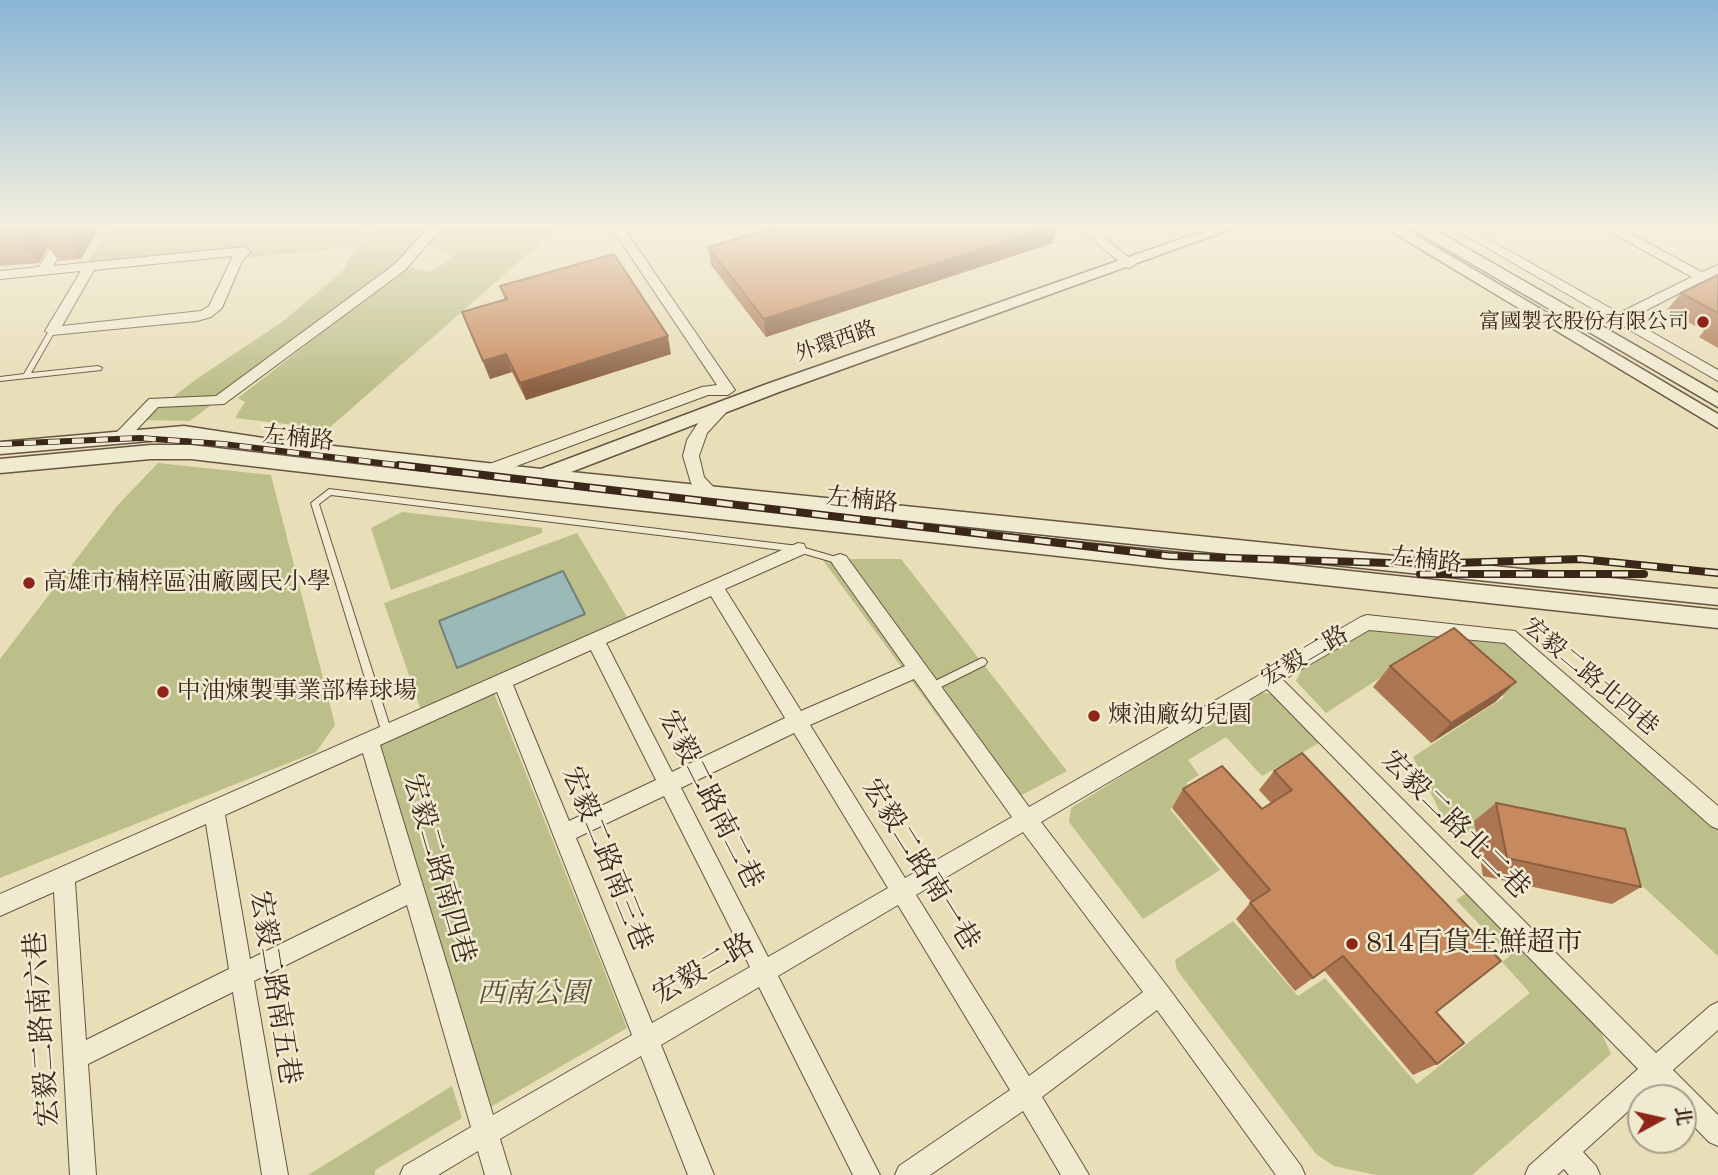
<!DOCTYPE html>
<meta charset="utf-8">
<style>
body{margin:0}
#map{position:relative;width:1718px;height:1175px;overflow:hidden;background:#e8deb8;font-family:"Old Standard TT","Noto Serif TC",serif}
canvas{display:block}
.north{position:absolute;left:1627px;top:1084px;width:70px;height:70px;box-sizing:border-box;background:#f0ead1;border:2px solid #a89c88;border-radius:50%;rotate:82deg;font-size:19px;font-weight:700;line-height:28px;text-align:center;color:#3b271a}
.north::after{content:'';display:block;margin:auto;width:24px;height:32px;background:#8f2418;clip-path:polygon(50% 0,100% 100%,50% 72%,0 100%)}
</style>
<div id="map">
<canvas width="1718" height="1175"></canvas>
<div class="north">北</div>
</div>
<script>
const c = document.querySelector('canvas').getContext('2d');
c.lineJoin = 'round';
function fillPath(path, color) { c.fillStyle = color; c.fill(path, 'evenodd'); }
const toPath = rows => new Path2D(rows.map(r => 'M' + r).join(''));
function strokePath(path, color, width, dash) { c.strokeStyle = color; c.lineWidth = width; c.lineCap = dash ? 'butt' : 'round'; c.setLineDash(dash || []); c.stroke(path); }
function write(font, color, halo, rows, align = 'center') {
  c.font = font + ' "Old Standard TT","Noto Serif TC",serif'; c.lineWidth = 5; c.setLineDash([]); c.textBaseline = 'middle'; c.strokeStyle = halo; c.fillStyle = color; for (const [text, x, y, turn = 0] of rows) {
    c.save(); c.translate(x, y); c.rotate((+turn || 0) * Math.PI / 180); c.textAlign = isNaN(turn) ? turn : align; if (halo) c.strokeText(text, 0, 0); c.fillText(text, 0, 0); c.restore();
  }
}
const green = toPath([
 [111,224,372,224,355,247,245,258,252,247,87,263],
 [375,224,431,224,396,263,190,421,143,420,198,378,282,322,342,272,355,249],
 [447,224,562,224,328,429,235,418,245,402,238,398,408,266,430,272,454,257,428,245],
 [158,463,271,475,335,725,316,752,0,878,0,659,117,506],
 [402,512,542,528,542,533,391,590,371,528],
 [577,533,627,617,421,710,384,603],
 [822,559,901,559,1067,771,1003,805],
 [1371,629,1506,642,1718,817,1718,956,1638,882,1618,835,1509,805,1455,842,1413,757,1504,697,1432,644,1326,713,1296,681,1301,671],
 [1257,692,1272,694,1319,743,1262,776,1226,737,1188,760,1199,775,1186,783,1192,790,1170,809,1220,870,1143,919,1069,822,1071,808],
 [494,693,627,1028,489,1108,380,744],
 [1468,892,1601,1032,1611,1054,1472,1175,1376,1175,1334,1166,1316,1154,1177,970,1175,960,1233,921,1298,996,1325,978,1417,1084,1530,993,1502,962,1510,956,1456,900],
 [452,1086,462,1118,375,1170,375,1175,308,1175]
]);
const water = toPath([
 [563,571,585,614,457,668,439,621,563,571]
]);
const service = toPath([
 [50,329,52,329,55,331,31,373,98,366,102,368,101,370,0,381,0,377,24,374,50,329],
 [329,489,798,546,843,559,844,561,840,564,798,552,331,495,319,504,392,733,390,736,387,737,384,736,382,733,311,503,329,489],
 [982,658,985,659,987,662,985,665,935,690,932,691,929,690,927,687,929,684,982,658]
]);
const minor = toPath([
 [65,224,77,224,53,266,245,247,251,251,242,261,222,308,211,317,197,321,52,335,45,331,81,271,0,279,0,271,39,267,65,224],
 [233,256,209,306,201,311,62,326,94,270,233,256],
 [432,224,445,224,405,270,224,404,158,407,127,440,117,440,114,436,117,432,149,399,216,396,395,264,432,224],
 [609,224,621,224,735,390,728,395,708,395,460,487,448,487,446,483,448,479,702,387,717,385,609,224],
 [1075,224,1089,224,1136,264,1130,268,1125,267,1075,224],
 [1446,224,1462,224,1619,313,1692,277,1596,224,1612,224,1702,272,1718,265,1718,274,1712,277,1718,281,1718,290,1701,282,1629,319,1718,370,1718,381,1446,224],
 [726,400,733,405,707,433,699,456,704,477,718,492,710,498,704,496,691,483,683,456,687,440,696,426,706,413,726,400],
 [798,543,804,544,806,549,804,554,725,589,801,711,905,666,834,566,831,561,834,556,840,554,846,556,1029,807,1361,617,1367,615,1515,631,1718,806,1718,829,1711,826,1505,643,1369,630,1283,680,1656,1053,1710,1006,1718,1002,1718,1030,1673,1070,1718,1115,1718,1146,1709,1142,1683,1115,1683,1098,1666,1098,1655,1087,1583,1152,1596,1166,1600,1175,1569,1175,1564,1169,1557,1175,1525,1175,1529,1166,1638,1069,1267,689,1041,822,1167,986,1301,1166,1305,1175,1276,1175,1157,1010,1042,1097,1089,1175,1061,1175,1023,1111,930,1175,895,1175,899,1166,1010,1090,898,905,778,976,880,1175,853,1175,759,987,661,1045,714,1175,688,1175,641,1056,500,1139,511,1175,485,1175,478,1151,438,1175,400,1175,404,1166,471,1127,407,905,254,981,288,1175,262,1175,233,992,88,1064,96,1175,70,1175,54,892,0,916,0,894,798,543],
 [711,596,785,718,672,772,606,643,711,596],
 [591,650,656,780,569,821,513,685,591,650],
 [914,679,1012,817,905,878,810,725,914,679],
 [497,692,632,1035,493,1115,380,745,497,692],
 [794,733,888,888,768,957,681,788,794,733],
 [363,753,401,885,250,959,225,815,363,753],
 [664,796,750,967,652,1023,576,838,664,796],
 [206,824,229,969,86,1040,75,882,206,824],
 [1023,832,1143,992,1029,1076,916,895,1023,832]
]);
const tertiary = toPath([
 [1223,224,1245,224,779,392,571,472,1718,589,1718,605,489,477,270,451,184,438,0,454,0,442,184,426,270,439,541,469,767,384,1223,224],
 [1379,224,1397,224,1718,414,1718,428,1379,224],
 [1411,224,1425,224,1718,393,1718,407,1412,229,1411,224],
 [151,445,191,445,509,482,1718,610,1718,628,509,496,191,459,151,459,0,473,0,459,151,445]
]);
const railFar1 = toPath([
 [0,444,140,438,223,444,414,467]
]);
const rail = toPath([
 [399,465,1169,556,1421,564,1581,559,1718,573],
 [1420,574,1644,574]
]);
const wall = toPath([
 [0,224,102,224,81,259,59,261,48,247,39,263,0,266],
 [1056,225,1053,243,766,337,711,265,708,247],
 [1718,275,1718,348,1699,337,1704,331,1667,310,1681,293],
 [500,286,671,354,526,400,512,372,490,379,462,312,505,300],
 [1390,666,1516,682,1495,702,1431,743,1373,687],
 [1302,753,1436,1012,1437,1064,1413,1075,1324,970,1295,991,1236,919,1251,902,1172,808,1183,789,1262,809,1271,803,1259,790,1274,771],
 [1496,803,1641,887,1612,904,1483,876,1474,821]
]);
const shadedWall = toPath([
 [14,224,102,224,81,259,56,225,33,226,48,247,39,263,12,228],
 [1056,225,1053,243,766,337,764,319],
 [668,336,671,354,526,400,520,383],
 [506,354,512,372,490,379,483,361],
 [1516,682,1495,702,1431,743,1451,723]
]);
const building = toPath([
 [0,224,14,224,12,228,0,229,0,224],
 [34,224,56,224,33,226,34,224],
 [786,224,1056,224,1056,225,764,319,708,247,786,224],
 [614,254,668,336,520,383,506,354,483,361,462,312,507,299,500,286,614,254],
 [1718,275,1718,313,1681,293,1718,275],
 [1454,628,1516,682,1451,723,1390,666,1454,628],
 [1302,753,1501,961,1436,1012,1464,1043,1437,1064,1343,956,1313,978,1250,903,1270,890,1183,789,1222,766,1262,809,1292,790,1274,771,1302,753],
 [1496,803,1625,829,1641,887,1507,858,1496,803]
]);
const markers = [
 [1703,322,7,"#8f2418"],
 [29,583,7,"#8f2418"],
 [163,692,7,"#8f2418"],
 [1094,716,7,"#8f2418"],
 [1352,944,7,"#8f2418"]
];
const farPoinames = [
 ["富國製衣股份有限公司",1689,322]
];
const farStreetnames = [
 ["外環西路",836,342,-19]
];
const streetNames = [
 ["左楠路",298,439,6],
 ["左楠路",862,501,6],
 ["左楠路",1426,561,6],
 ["宏毅二路",1305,657,-30],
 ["宏毅二路北四巷",1590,677,40]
];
const poiNames = [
 ["高雄市楠梓區油廠國民小學",43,583],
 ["中油煉製事業部棒球場",177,692],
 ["煉油廠幼兒園",1108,716]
];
const nearStreetnames = [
 ["宏毅二路南二巷",710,800,63],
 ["宏毅二路北二巷",1455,825,45],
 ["宏毅二路南三巷",606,859,68],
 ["宏毅二路南一巷",920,865,58],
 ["宏毅二路南四巷",438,869,74],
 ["宏毅二路",704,970,-30],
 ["宏毅二路南五巷",274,988,81],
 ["宏毅二路南六巷",43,1029,-94]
];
const nearPoinames = [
 ["814百貨生鮮超市",1366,944]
];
const nearParknames = [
 ["西南公園",533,995]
];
fillPath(green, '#bdbf8a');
fillPath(water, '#9abab8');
strokePath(water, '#747f79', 2);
strokePath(service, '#665542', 2);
strokePath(minor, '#665542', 2);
strokePath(tertiary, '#665542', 3);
fillPath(service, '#f0ead1');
fillPath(minor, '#f0ead1');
fillPath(tertiary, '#f0ead1');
strokePath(railFar1, '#3b271a', 6);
strokePath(rail, '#3b271a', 8);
strokePath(railFar1, '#f0ead1', 4.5, [12]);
strokePath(rail, '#f0ead1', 5, [16]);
fillPath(wall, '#ab7651');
fillPath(shadedWall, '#8b6042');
fillPath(building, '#c7895e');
strokePath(building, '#8b6042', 2);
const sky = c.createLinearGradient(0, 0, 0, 389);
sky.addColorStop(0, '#89b6d5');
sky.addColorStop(0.58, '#f5f0df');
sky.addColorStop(1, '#f5f0df00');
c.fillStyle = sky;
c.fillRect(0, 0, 1718, 389);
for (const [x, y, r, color] of markers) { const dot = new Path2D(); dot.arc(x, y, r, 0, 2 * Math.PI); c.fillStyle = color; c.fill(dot); strokePath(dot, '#f0ead1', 2.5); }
write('21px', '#3b271a', '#f0ead1', farPoinames, 'right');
write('21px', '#3b271a', '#f0ead1', farStreetnames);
write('24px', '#3b271a', '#f0ead1', streetNames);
write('24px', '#3b271a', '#f0ead1', poiNames, 'left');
write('28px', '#3b271a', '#f0ead1', nearStreetnames);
write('28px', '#3b271a', '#f0ead1', nearPoinames, 'left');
write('italic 28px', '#5c4d36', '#f0ead1', nearParknames);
</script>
